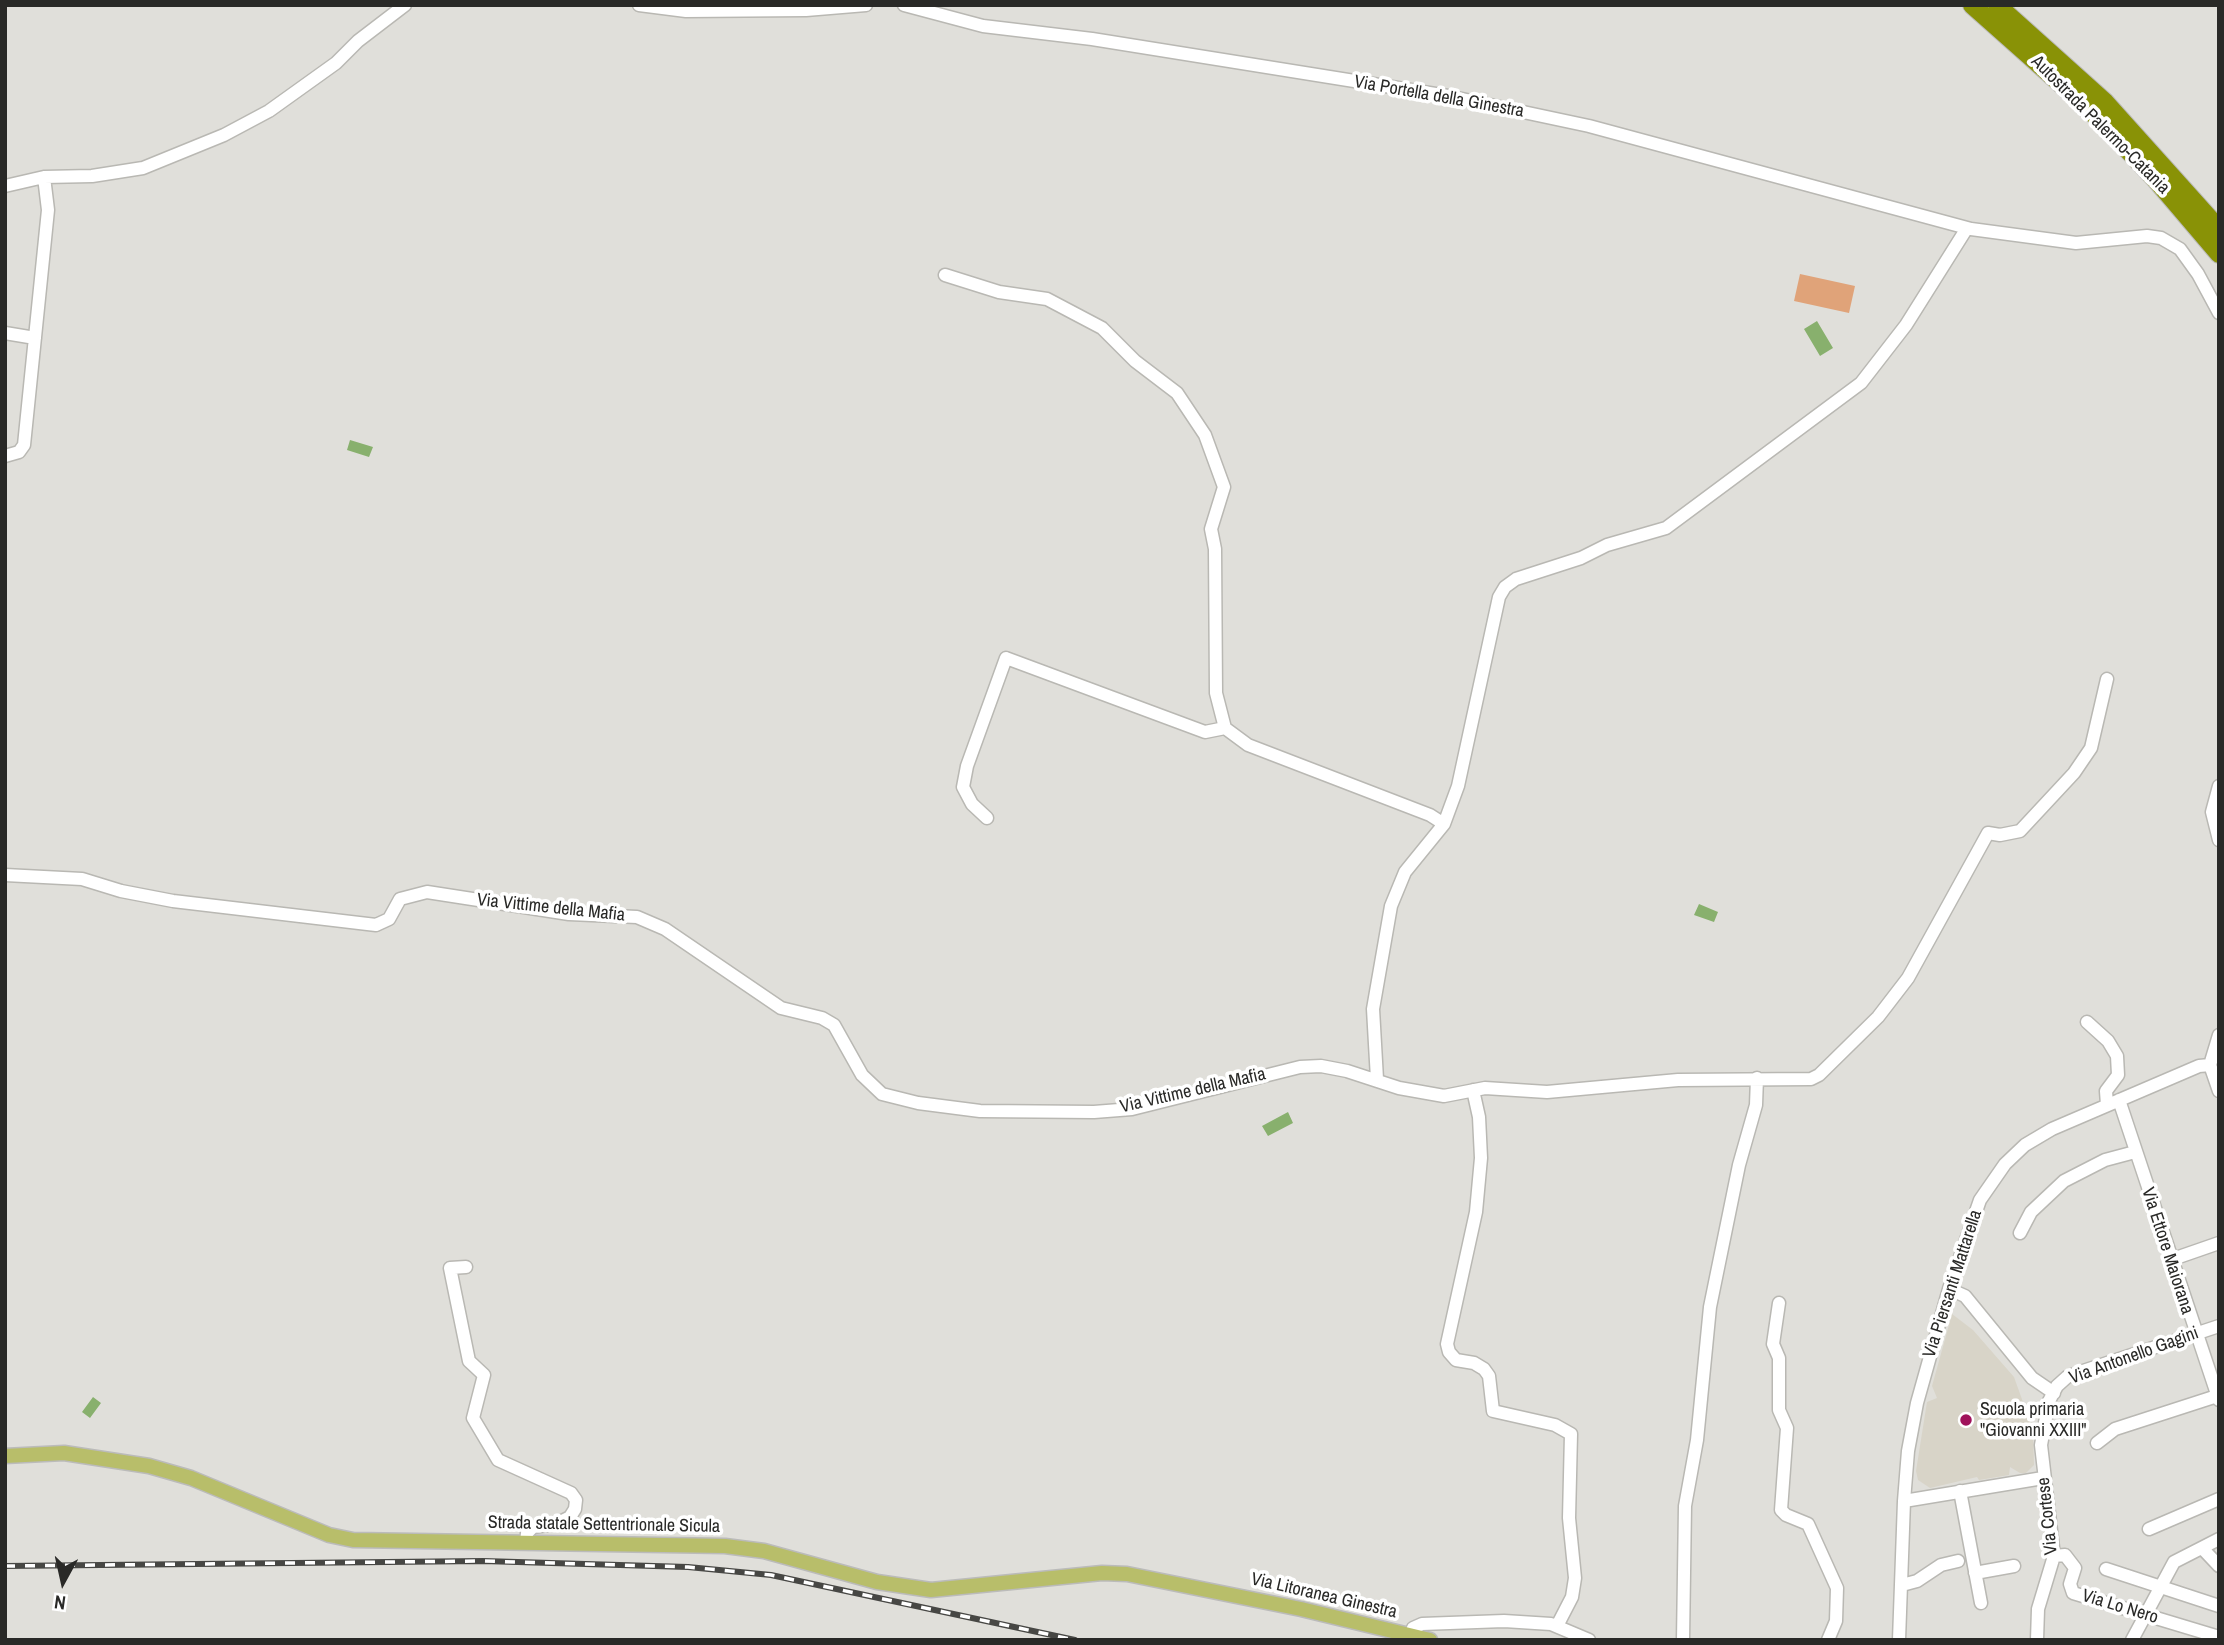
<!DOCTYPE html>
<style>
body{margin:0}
#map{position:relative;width:2224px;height:1645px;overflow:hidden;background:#e0dfda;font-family:"Archivo Narrow",sans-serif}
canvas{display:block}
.frame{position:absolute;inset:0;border:7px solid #292927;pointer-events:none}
.north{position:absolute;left:28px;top:1547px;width:70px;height:70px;-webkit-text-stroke:5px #fff;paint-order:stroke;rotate:188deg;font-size:19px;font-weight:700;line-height:28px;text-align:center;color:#292927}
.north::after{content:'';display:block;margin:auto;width:24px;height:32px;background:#292927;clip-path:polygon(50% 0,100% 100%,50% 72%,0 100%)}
</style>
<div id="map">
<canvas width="2224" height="1645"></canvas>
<div class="frame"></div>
<div class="north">N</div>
</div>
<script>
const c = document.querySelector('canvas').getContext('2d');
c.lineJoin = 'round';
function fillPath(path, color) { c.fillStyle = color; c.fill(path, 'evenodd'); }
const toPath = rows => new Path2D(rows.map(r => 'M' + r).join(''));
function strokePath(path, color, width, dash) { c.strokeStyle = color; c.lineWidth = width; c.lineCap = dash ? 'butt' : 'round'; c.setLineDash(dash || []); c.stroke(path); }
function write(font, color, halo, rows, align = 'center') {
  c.font = font + ' "Archivo Narrow",sans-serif'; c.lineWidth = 7; c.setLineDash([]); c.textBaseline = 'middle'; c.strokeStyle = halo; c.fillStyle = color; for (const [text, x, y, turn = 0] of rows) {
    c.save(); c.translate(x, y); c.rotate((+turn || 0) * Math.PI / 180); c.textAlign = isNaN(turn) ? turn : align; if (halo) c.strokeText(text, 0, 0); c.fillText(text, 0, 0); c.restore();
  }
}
const built = toPath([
 [1952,1314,1973,1330,2014,1377,2033,1430,2034,1465,2026,1473,2020,1473,2010,1467,2009,1475,1979,1480,1977,1477,1930,1488,1918,1480,1916,1471,1927,1402,1937,1398,1932,1386]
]);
const green = toPath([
 [1800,274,1855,286,1849,313,1794,301]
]);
const water = toPath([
 [1817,321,1833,348,1820,356,1804,329],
 [350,440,373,447,369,457,347,450],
 [1699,904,1718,912,1714,922,1694,915],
 [1288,1112,1293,1123,1268,1136,1262,1126],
 [93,1397,101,1403,90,1418,82,1412]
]);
const minor = toPath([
 [639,5,686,11,806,10,866,5],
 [904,5,983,26,1092,39,1448,96,1589,126,1971,229,2076,243,2147,236,2161,238,2180,249,2198,274,2219,313],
 [5,186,44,177,92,176,143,168,224,135,269,111,336,63,358,41,405,5],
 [945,275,999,292,1047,299,1102,328,1135,361,1177,393,1205,435,1224,487,1211,529,1215,549,1216,693,1225,728],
 [5,333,35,338],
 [5,456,19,452,24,445,48,210,44,177],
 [2219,786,2212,812,2219,840],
 [987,818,972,804,963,787,967,766,1006,658,1205,732,1225,728,1248,745,1430,815,1444,824],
 [5,875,82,879,121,891,173,901,376,925,389,919,400,899,427,892,569,914,637,917,665,929,781,1008,822,1018,834,1025,862,1075,882,1094,918,1103,980,1111,1094,1112,1132,1109,1300,1067,1321,1066,1347,1071,1399,1088,1444,1096,1485,1088,1547,1092,1678,1080,1811,1079,1819,1075,1878,1017,1908,978,1988,833,2000,835,2020,831,2074,773,2091,748,2107,679],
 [2087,1022,2108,1041,2117,1056,2118,1075,2106,1091,2107,1105],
 [2219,1035,2210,1065,2219,1091],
 [1377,1079,1373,1009,1391,906,1405,872,1444,824,1458,786,1499,597,1505,587,1516,579,1581,558,1607,545,1666,528,1861,383,1906,325,1967,228],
 [1473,1090,1479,1117,1481,1158,1476,1212,1447,1344,1449,1352,1456,1360,1474,1363,1484,1369,1489,1376,1493,1411,1555,1425,1571,1434,1569,1518,1575,1578,1572,1597,1557,1626],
 [2119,1100,2219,1400],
 [2020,1233,2031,1212,2064,1181,2105,1160,2135,1152],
 [2170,1260,2219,1243],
 [466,1267,450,1268,469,1361,484,1375,473,1418,498,1460,571,1493,576,1500,575,1509,570,1517,556,1524,533,1527,527,1533,526,1543],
 [1949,1289,1965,1296,2032,1378,2054,1393],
 [1779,1303,1773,1344,1779,1358,1779,1410,1787,1428,1781,1510,1786,1515,1808,1524,1837,1588,1836,1621,1828,1640],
 [2097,1443,2115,1429,2217,1396],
 [1960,1491,1981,1603],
 [1904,1501,2043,1478],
 [2149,1529,2219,1499],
 [2202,1548,2219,1566],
 [2054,1556,2065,1555,2075,1568,2070,1584,2073,1593,2219,1637],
 [2106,1569,2219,1606],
 [1975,1573,2014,1566],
 [1902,1585,1917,1581,1941,1565,1958,1561],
 [1411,1635,1413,1628,1422,1624,1504,1621,1551,1624,1589,1640],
 [1683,1640,1685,1506,1697,1440,1710,1307,1739,1165,1756,1105,1757,1078],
 [1899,1640,1904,1501,1908,1451,1917,1403,1949,1289,1980,1200,2005,1164,2025,1145,2052,1129,2199,1066,2210,1065],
 [2037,1640,2038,1609,2054,1556,2041,1445,2049,1401,2057,1386,2067,1377,2080,1372,2219,1326],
 [2132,1640,2174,1562,2219,1539]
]);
const major = toPath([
 [5,1456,64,1453,149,1466,191,1478,329,1535,353,1540,725,1546,764,1551,877,1582,931,1590,1102,1573,1127,1574,1301,1609,1430,1640]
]);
const highway = toPath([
 [1972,5,2088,108,2156,180,2219,254],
 [1997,5,2105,102,2219,229]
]);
const rail = toPath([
 [5,1566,483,1561,688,1567,771,1575,1075,1640]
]);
const markers = [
 [1966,1420,7,"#a0125b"]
];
const streetNames = [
 ["Via Portella della Ginestra",1439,97,10],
 ["Autostrada Palermo-Catania",2100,125,45],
 ["Via Vittime della Mafia",551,908,6],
 ["Via Vittime della Mafia",1193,1091,-13],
 ["Via Ettore Maiorana",2167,1251,72],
 ["Via Piersanti Mattarella",1953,1284,-72],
 ["Via Antonello Gagini",2134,1356,-20],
 ["Via Cortese",2048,1516,-96],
 ["Strada statale Settentrionale Sicula",604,1525,1],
 ["Via Litoranea Ginestra",1324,1596,13],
 ["Via Lo Nero",2120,1607,17]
];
const poiNames = [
 ["Scuola primaria",1980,1410],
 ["\"Giovanni XXIII\"",1980,1431]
];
fillPath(built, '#d8d4c8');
fillPath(green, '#e0a379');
fillPath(water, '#88b06d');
strokePath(minor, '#b9b8b3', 15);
strokePath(major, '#bbbbba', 17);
strokePath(highway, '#bbbbba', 20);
strokePath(minor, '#fff', 12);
strokePath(major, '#b8be6a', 14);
strokePath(highway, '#899206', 18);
strokePath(rail, '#474744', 6);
strokePath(rail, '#fff', 3.5, [10]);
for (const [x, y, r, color] of markers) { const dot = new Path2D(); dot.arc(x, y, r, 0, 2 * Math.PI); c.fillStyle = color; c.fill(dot); strokePath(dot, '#fff', 2.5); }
write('18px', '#292927', '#fff', streetNames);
write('18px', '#292927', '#fff', poiNames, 'left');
</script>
